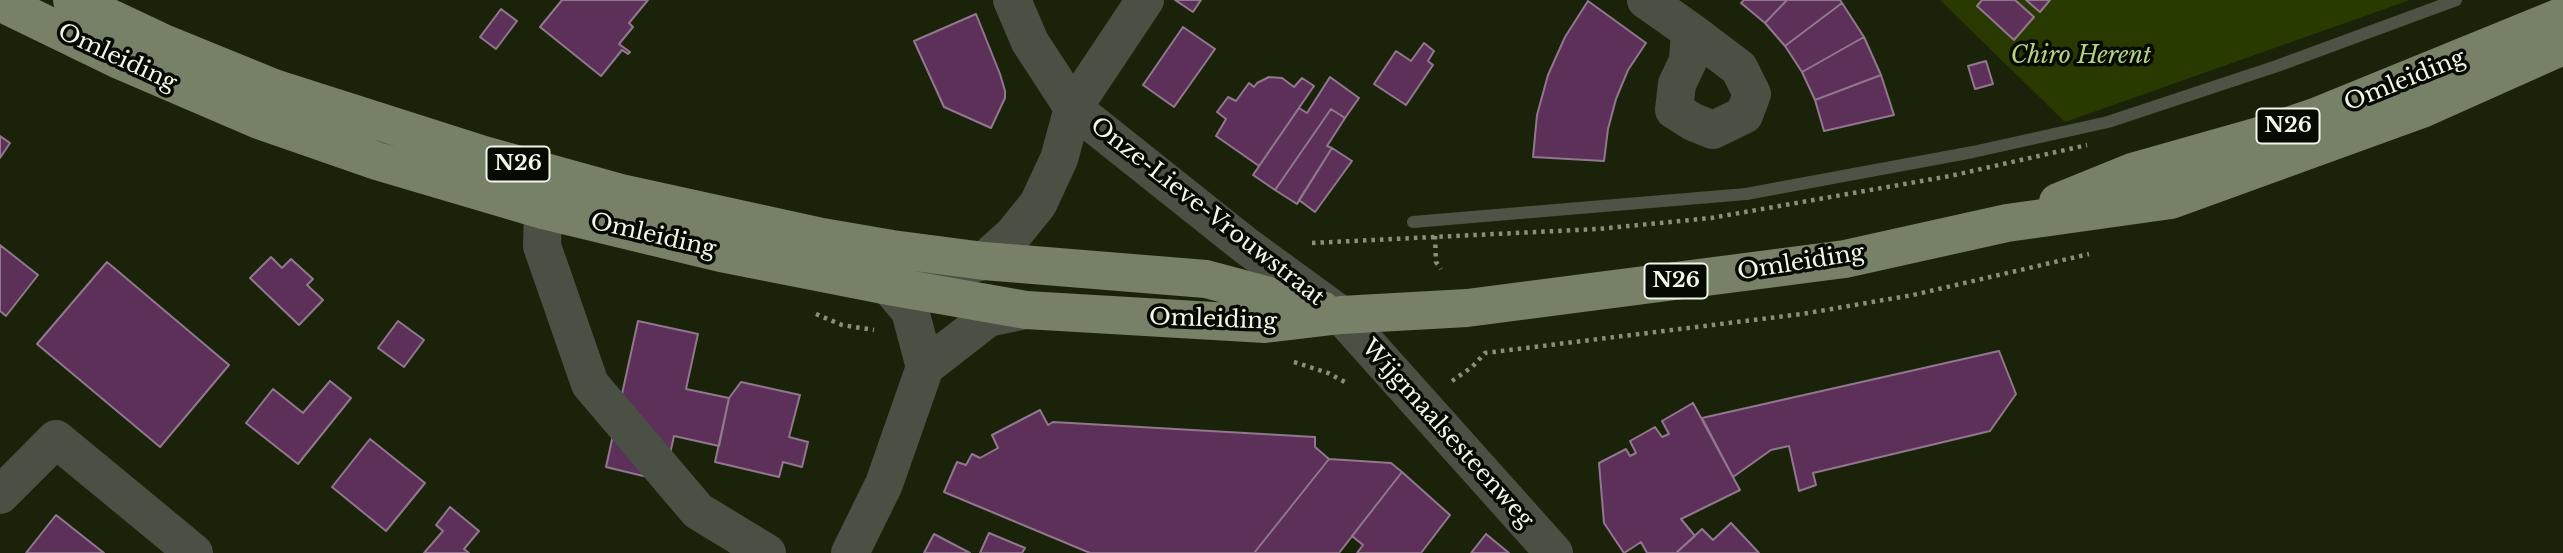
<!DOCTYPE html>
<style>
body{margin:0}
canvas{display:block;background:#1a2309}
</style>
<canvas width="2563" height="553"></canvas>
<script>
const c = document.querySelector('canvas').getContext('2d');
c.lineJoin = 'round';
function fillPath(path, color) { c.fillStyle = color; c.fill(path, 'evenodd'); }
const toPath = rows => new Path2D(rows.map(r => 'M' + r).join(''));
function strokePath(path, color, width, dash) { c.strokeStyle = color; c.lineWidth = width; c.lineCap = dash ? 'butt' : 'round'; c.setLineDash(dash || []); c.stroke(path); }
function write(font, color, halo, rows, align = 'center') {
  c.font = font + ' "Libre Baskerville",serif'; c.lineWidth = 7; c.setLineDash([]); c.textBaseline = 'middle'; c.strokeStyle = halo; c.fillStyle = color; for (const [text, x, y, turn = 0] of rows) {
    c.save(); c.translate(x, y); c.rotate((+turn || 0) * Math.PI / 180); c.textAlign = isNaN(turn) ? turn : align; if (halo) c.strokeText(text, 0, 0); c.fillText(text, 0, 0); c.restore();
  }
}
const green = toPath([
 [1940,0,2410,0,2065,122]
]);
const stream = toPath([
 [1413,222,1746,194,1973,152,2108,122,2277,66,2456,0]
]);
const building = toPath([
 [562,0,648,0,629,23,633,27,619,44,630,52,628,54,622,50,601,76,540,27,562,0],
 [1175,0,1201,0,1193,12,1175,0],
 [1744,0,1787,0,1765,23,1741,3,1744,0],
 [1787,0,1840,0,1842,3,1785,46,1765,23,1787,0],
 [1982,0,2015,0,2034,17,2014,40,1977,6,1982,0],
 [2026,0,2050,0,2040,12,2026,0],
 [1588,1,1646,43,1628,70,1616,99,1608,129,1604,161,1533,157,1537,115,1548,75,1565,37,1588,1],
 [1842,3,1864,37,1802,72,1785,46,1842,3],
 [501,9,517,21,496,49,480,37,501,9],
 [976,14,1000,74,1005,91,1005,98,991,128,944,107,914,41,976,14],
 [1183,27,1215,49,1174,107,1143,85,1183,27],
 [1864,37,1881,75,1815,100,1802,72,1864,37],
 [1424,43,1434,51,1428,61,1433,65,1406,105,1374,84,1396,51,1411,61,1424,43],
 [1986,61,1993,84,1975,89,1968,66,1986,61],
 [1881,75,1894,115,1824,131,1815,100,1881,75],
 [1269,77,1282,78,1294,87,1302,78,1314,86,1259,166,1216,136,1226,119,1217,112,1228,97,1236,101,1249,83,1254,87,1257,83,1269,77],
 [1330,77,1359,98,1345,118,1331,109,1275,190,1253,175,1299,108,1307,113,1330,77],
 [1331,109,1345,118,1327,146,1332,148,1297,204,1275,190,1331,109],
 [0,136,10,143,0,158,0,136],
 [1332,148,1352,161,1315,212,1299,200,1332,148],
 [0,245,38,275,6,316,0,311,0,245],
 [271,257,282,268,291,259,313,279,307,285,323,300,299,325,250,278,271,257],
 [107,262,229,365,160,447,37,344,107,262],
 [398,321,424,340,404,367,378,348,398,321],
 [638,321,698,334,686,389,729,398,719,446,674,436,664,481,606,467,638,321],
 [1999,351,2016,394,1990,431,1813,473,1816,485,1799,491,1789,446,1771,450,1733,477,1702,418,1999,351],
 [330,381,351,398,298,464,246,423,273,389,303,413,330,381],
 [741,382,800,395,789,437,808,442,802,467,783,462,779,477,715,462,729,398,741,382],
 [1693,403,1740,490,1681,519,1695,536,1676,553,1647,553,1641,542,1624,553,1604,523,1599,463,1626,449,1630,456,1636,453,1630,441,1655,427,1662,437,1669,434,1662,421,1693,403],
 [1040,410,1048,425,1053,422,1315,437,1315,447,1329,459,1254,553,1090,553,944,492,957,462,966,465,972,454,980,458,998,448,992,435,1040,410],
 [370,439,425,483,386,531,332,487,370,439],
 [1329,459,1391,463,1402,472,1339,553,1254,553,1329,459],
 [1402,472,1450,515,1421,553,1357,553,1363,545,1352,536,1402,472],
 [450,507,479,531,464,549,469,553,424,553,443,531,436,525,450,507],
 [56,515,104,553,26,553,56,515],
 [1731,523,1759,553,1676,553,1702,529,1713,540,1731,523],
 [989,533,1025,548,1022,553,980,553,989,533],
 [934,534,970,553,924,553,934,534],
 [1486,534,1509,553,1471,553,1486,534]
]);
const path = toPath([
 [1435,236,1436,262,1441,269],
 [1312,243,1598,229,1711,218,1950,176,2087,145],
 [816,314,842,325,874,330],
 [1294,362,1328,373,1345,382],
 [1452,381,1472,367,1485,353,1802,314,1913,295,2089,254]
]);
const minor = toPath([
 [1012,0,1030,42,1073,108,1245,245,1341,315,1554,553],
 [1646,0,1690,31,1739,68,1752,94,1744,115,1713,130,1693,122,1674,110,1677,84,1688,61,1690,31],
 [543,210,542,246,590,384,698,511,767,553],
 [925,367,910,311,889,286,984,261,1013,235,1038,204,1059,159,1073,108,1145,0],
 [0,495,56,439,194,553],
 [850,553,884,484,925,367,988,318,1026,310]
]);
const major = toPath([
 [72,0,161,42,274,88,484,155,621,193,822,237,892,249,984,261,1206,279,1322,310],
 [0,2,117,59,259,120,377,161,543,210,721,253,889,286,1026,310,1265,324,1341,315,1467,308,1845,259,2007,223,2171,200,2422,109,2563,46],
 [2058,202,2132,172,2259,136,2315,117,2563,16]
]);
const shields = [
 [2288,126,63],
 [518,164,63],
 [1676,281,63]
];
const shieldNames = [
 ["N26",2288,126],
 ["N26",518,164],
 ["N26",1676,281]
];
const parkNames = [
 ["Chiro Herent",2081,57]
];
const streetNames = [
 ["Omleiding",117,58,25],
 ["Omleiding",2405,81,-22],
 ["Onze-Lieve-Vrouwstraat",1207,212,38],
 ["Omleiding",653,236,13],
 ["Omleiding",1801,263,-9],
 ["Omleiding",1213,320,2],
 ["Wijgmaalsesteenweg",1447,434,48]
];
fillPath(green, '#293a01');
strokePath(stream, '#4c5445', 12);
fillPath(building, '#5d3059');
strokePath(building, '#90778d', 2);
strokePath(path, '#88907b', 4.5, [3.5, 5]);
strokePath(minor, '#4b5044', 38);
strokePath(major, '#768168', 38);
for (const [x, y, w] of shields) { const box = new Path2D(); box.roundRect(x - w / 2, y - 17.5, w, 35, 5); c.fillStyle = '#070a03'; c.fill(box); strokePath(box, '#f0f7e7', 2); }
write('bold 21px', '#f0f7e7', null, shieldNames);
write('italic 23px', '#b3d47d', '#070a03', parkNames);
write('23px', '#f0f7e7', '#070a03', streetNames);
</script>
